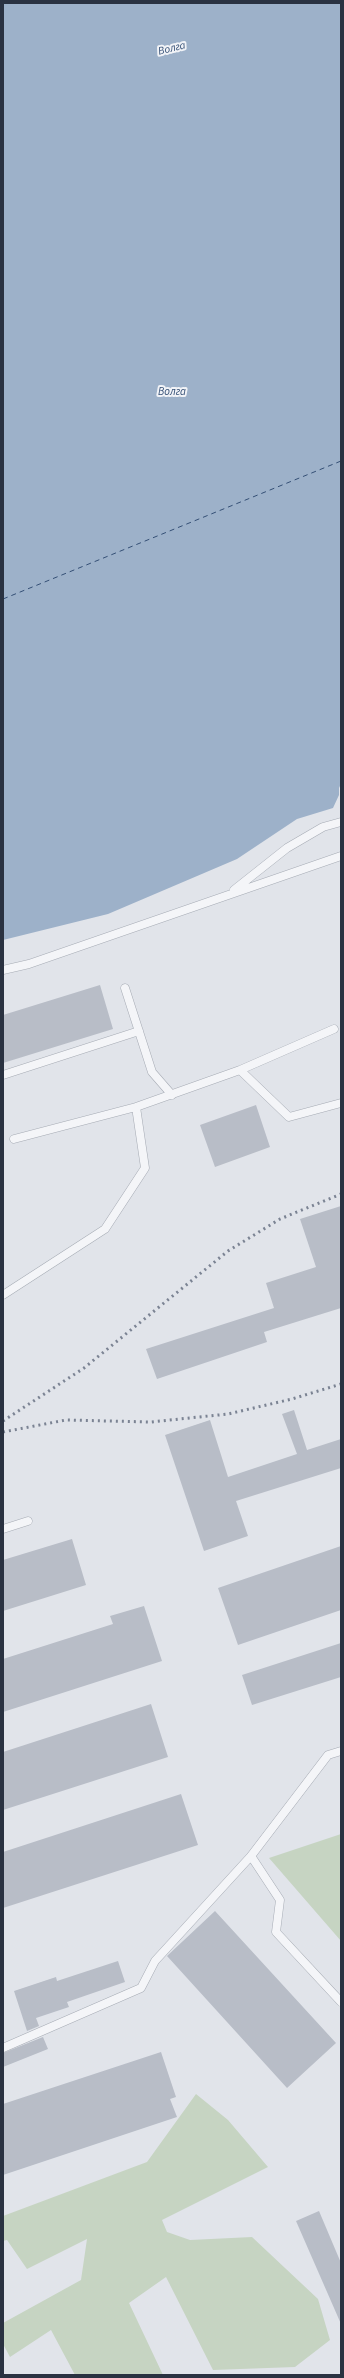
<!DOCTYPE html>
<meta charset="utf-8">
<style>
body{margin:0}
#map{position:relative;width:344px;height:2378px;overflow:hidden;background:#e1e4ea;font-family:"Source Sans 3",sans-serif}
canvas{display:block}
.frame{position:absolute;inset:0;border:4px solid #2a3241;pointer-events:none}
</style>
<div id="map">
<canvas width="344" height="2378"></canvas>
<div class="frame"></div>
</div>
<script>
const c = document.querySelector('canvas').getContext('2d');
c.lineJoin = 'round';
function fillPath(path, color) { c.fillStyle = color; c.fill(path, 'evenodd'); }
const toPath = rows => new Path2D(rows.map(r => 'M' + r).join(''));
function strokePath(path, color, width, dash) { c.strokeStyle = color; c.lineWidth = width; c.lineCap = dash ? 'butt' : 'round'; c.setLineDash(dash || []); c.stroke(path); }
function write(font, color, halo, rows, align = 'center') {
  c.font = font + ' "Source Sans 3",sans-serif'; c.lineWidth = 4; c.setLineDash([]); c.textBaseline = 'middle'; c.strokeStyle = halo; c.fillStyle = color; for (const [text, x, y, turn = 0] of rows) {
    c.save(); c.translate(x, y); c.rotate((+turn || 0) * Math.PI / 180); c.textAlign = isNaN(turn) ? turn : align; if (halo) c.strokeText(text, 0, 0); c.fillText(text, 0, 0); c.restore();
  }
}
const green = toPath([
 [341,1834,341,1941,269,1858],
 [196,2094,228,2120,268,2167,162,2220,167,2232,190,2240,252,2237,318,2299,330,2340,295,2367,213,2370,166,2277,129,2303,163,2375,75,2375,51,2330,10,2357,3,2344,3,2323,81,2280,87,2239,27,2269,7,2240,3,2241,3,2216,147,2162]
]);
const water = toPath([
 [3,3,341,3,341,784,339,788,339,795,333,808,297,819,237,859,108,914,3,940]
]);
const ferry = toPath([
 [3,599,341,461]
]);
const building = toPath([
 [100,985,113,1029,3,1063,3,1015],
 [256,1105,270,1147,215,1167,200,1125],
 [341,1206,341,1308,264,1332,267,1342,157,1379,146,1349,274,1308,266,1283,316,1267,300,1219],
 [294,1410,307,1450,341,1439,341,1468,236,1501,248,1536,204,1551,165,1435,210,1420,228,1477,297,1454,282,1414],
 [72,1539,86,1585,3,1611,3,1560],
 [341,1546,341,1610,238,1645,218,1588],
 [144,1606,162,1661,3,1712,3,1659,113,1624,110,1616],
 [341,1643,341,1677,252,1705,242,1675],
 [151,1704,168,1757,3,1810,3,1752],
 [181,1794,198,1845,3,1908,3,1852],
 [215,1911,336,2043,287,2088,167,1956],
 [118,1961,125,1982,67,2002,69,2007,36,2018,39,2026,27,2031,14,1991,56,1977,57,1981],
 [43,2037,48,2049,3,2067,3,2053],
 [161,2052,176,2097,170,2099,177,2117,3,2175,3,2104],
 [319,2211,341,2263,341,2324,296,2221]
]);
const service = toPath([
 [234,890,287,848,323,827,341,822],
 [3,970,29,964,341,856],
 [125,988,152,1072,172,1095],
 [240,1070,334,1029],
 [3,1075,139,1031],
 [14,1139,136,1107],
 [3,1295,105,1229,145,1168,136,1107,240,1070,289,1117,341,1103],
 [3,1529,28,1521],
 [251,1856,280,1900,276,1932,341,2002],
 [3,2048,141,1988,155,1961,251,1856,328,1755,341,1751]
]);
const rail = toPath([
 [3,1421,84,1368,228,1251,280,1219,341,1194],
 [3,1432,66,1420,151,1422,228,1414,292,1399,341,1384]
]);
const waterNames = [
 ["Волга",172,49,-14],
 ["Волга",172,393]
];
fillPath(green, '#c6d4c2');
fillPath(water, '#9db1c9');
strokePath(ferry, '#344f75', 1, [5, 4]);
fillPath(building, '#b8bdc7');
strokePath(service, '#a6abb4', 9);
strokePath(service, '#f4f5f8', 8);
strokePath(rail, '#7b8393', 3, [2, 4]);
write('italic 11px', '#344f75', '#f1f3f7', waterNames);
</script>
